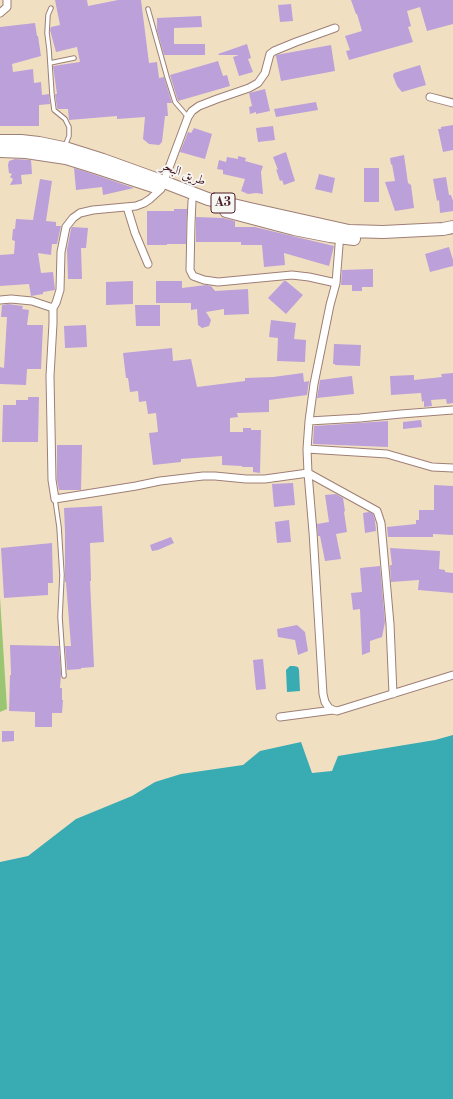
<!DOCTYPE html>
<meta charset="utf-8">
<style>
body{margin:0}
canvas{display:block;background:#f1dfc2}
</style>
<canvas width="453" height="1099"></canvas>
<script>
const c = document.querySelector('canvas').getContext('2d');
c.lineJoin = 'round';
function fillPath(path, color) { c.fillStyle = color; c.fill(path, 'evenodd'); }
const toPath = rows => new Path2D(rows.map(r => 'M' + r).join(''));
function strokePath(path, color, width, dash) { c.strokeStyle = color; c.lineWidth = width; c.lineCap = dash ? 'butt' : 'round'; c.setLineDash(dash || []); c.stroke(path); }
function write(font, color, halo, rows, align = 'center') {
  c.font = font + ' "Libre Bodoni",Amiri,serif'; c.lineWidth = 3.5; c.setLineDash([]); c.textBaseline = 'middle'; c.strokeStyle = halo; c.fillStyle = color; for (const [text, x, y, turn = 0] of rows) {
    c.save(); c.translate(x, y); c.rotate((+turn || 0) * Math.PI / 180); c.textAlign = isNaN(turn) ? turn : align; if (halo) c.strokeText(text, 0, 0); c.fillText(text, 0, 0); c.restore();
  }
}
const green = toPath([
 [0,597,7,709,0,712]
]);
const water = toPath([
 [290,666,294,666,298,667,299,670,300,691,287,692,286,670],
 [453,735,453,1099,0,1099,0,862,28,856,76,819,132,796,155,782,181,774,243,765,260,751,301,742,312,773,332,771,338,756,435,740]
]);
const building = toPath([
 [55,0,87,0,88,6,118,0,141,0,149,63,157,62,159,78,164,77,172,103,167,103,168,116,165,116,162,142,159,145,149,144,143,139,145,117,117,119,117,116,69,120,68,109,58,109,57,108,55,94,57,94,53,66,80,62,77,47,56,52,50,30,51,27,60,25],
 [351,0,453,0,453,24,427,31,420,7,407,11,411,26,408,27,413,42,349,60,346,51,350,50,345,36,362,31,357,14,356,14],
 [291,4,293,21,280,22,278,5],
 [201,16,202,27,174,28,174,44,205,44,205,55,164,55,157,30,157,18],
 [35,23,37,36,38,36,41,56,12,64,13,72,33,69,34,83,41,82,42,95,49,94,50,104,39,105,39,126,0,126,0,27],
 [247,44,251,58,248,59,253,72,239,76,233,57,239,55,219,55,218,54],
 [331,45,335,71,281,81,276,56,276,55],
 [218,61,223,76,227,75,230,86,178,101,170,75],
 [420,65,426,85,402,92,397,86,393,76,394,73],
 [265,89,270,111,256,114,256,112,250,114,249,107,252,106,249,93],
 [316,102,318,110,276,117,274,109],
 [453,125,453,150,443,152,438,129,441,129,441,127],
 [273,126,275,140,258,142,256,128],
 [194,128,212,134,205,159,180,152,188,132,191,133],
 [286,152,295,181,284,185,282,180,280,181,276,169,278,170,273,157],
 [404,155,408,183,411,185,414,208,395,211,385,182,395,181,392,164,391,165,390,158],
 [238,156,246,158,245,161,263,166,261,172,263,194,256,193,248,194,241,191,245,179,223,174,223,170,217,169,219,160,226,162,227,157,238,159],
 [15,159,31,160,32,174,21,175,22,184,10,185,13,179,10,177,12,174,9,173,8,165,9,161],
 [74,168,93,174,134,188,103,195,102,187,76,190],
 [364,168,379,168,379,202,364,202],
 [319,174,335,178,332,193,315,189],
 [446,177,449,195,451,195,453,201,453,211,440,213,439,200,437,201,433,179],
 [40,179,52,181,46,221,56,222,56,226,61,226,57,244,52,244,51,255,38,253,41,273,53,272,55,290,43,292,43,294,31,296,29,284,0,286,0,255,14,254,15,241,12,240,13,229,15,229,16,219,33,220],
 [174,209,187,209,186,244,167,244,167,245,147,245,147,211,174,211],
 [196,217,223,218,235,221,235,227,255,227,292,236,334,246,329,266,284,253,285,265,264,267,262,245,241,245,241,242,196,242],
 [72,227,88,228,86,248,81,248,82,279,68,279,67,249,71,229],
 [449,247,453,260,453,266,430,272,425,254],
 [373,269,373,287,362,287,362,291,352,291,352,285,341,285,342,270],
 [133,281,133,304,106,305,106,282],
 [156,281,182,281,182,288,206,285,211,286,215,291,248,289,249,314,224,315,224,309,206,312,211,320,209,326,202,328,198,325,197,309,191,310,191,303,156,303],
 [284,281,286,281,303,295,286,314,268,298],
 [8,304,23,306,22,309,29,310,27,325,43,325,41,369,27,369,26,385,0,384,0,367,4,368,7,317,1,317,2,305],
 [135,305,160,305,160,326,136,326],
 [271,320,296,323,294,339,306,340,305,362,277,361,278,338,269,337],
 [86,325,87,347,65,348,64,326],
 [334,344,361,345,360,366,335,365,335,364,333,364],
 [172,348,173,361,191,359,197,387,245,381,245,378,273,377,303,373,304,382,309,381,307,395,269,400,269,412,237,413,238,417,230,418,230,432,243,432,243,428,251,428,251,430,261,430,260,473,253,472,253,467,242,467,242,466,222,465,222,456,181,459,181,462,153,465,149,433,158,432,156,413,148,414,146,401,139,402,138,391,130,392,128,378,126,378,123,353],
 [453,373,453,403,447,404,446,399,431,400,432,406,424,407,424,401,422,402,421,393,391,395,390,376,414,375,414,380,442,377,441,374],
 [352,376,354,394,317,398,320,380],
 [28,397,39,397,38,442,2,442,3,405,16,405,16,400,28,400],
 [421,420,422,427,403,429,403,422],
 [388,421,388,447,313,444,314,426],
 [57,445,82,445,81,490,59,490,57,480],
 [293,483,295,505,274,507,272,484],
 [434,485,453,486,453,535,433,534,433,537,388,537,387,527,416,524,416,520,419,520,419,510,434,510],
 [336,494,343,498,345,511,344,512,347,532,336,534,341,559,325,561,320,536,318,536,317,524,329,522,325,495],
 [102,506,104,542,90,543,91,581,90,581,94,667,81,668,81,669,67,670,65,646,71,646,66,582,65,582,65,532,64,508],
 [369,512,373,514,375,521,376,531,365,533,363,513],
 [289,520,291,542,277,543,275,522],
 [171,537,174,543,158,550,152,551,150,545],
 [52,543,53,583,48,583,48,595,4,598,1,548],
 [390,548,440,551,439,569,445,570,445,572,453,573,453,593,418,590,419,580,391,582,390,565,392,565],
 [380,566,385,622,382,637,370,641,370,652,362,655,360,609,353,610,351,593,362,592,360,568],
 [297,625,305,632,308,651,298,655,295,640,278,637,277,629],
 [10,645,59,646,61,674,60,688,62,688,62,700,63,700,62,713,52,713,52,727,35,727,35,712,9,711,10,675,11,675],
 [263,659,266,689,256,690,253,660],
 [2,731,14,731,14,741,2,742]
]);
const service = toPath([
 [51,8,48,15,47,33,49,49,52,95,54,110,65,119,69,127,69,136,65,146],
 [148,9,167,77,175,102,188,117],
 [50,63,74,58],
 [55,499,59,527,62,575,60,617,64,676]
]);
const minor = toPath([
 [0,13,7,7,7,0],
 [335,28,296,42,274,51,270,54,265,73,258,83,249,88,217,99,199,106,192,111,188,117,161,189,150,199,144,203,136,206,93,210,80,213,73,218,66,227,61,252,60,290,56,303,53,308,53,323,50,376,52,480,55,499,136,486,160,481,203,476,215,476,246,479,265,479,308,473,377,511,381,523,390,624,393,694],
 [430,97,453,103],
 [192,201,191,223,190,270,193,276,204,280,218,282,292,275,309,277,336,283],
 [127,207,135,233,148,264],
 [340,233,336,283,330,305,314,384,309,421,307,449,308,473,313,532,323,694,325,702,329,708,333,710,337,711,453,675],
 [0,300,11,299,32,301,53,308],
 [309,421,360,418,401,414,453,410],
 [307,449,387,454,432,467,453,468],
 [280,717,333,710]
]);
const trunk = toPath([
 [0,141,21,141,39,143,68,149,103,160,164,182,208,199,250,209,349,231,383,232,443,229,453,227],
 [0,151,26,152,66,158,95,167,156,187],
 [226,211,294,229,330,236,354,239]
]);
const shields = [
 [223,203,24]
];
const shieldNames = [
 ["A3",223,203]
];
const streetNames = [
 ["طريق البحر",183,174,21]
];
fillPath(green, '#9ac674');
fillPath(water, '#39abb2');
fillPath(building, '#bca0da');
strokePath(service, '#9e7f76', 5.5);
strokePath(minor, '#9e7f76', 9);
strokePath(trunk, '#9e7f76', 14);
strokePath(service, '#fff', 3.5);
strokePath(minor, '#fff', 7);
strokePath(trunk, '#fff', 12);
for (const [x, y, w] of shields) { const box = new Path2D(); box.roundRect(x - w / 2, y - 10, w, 20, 3); c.fillStyle = '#f6f6f2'; c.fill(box); strokePath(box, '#4a1f2b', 1); }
write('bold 12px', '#4a1f2b', null, shieldNames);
write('13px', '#4a1f2b', '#f6f6f2', streetNames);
</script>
